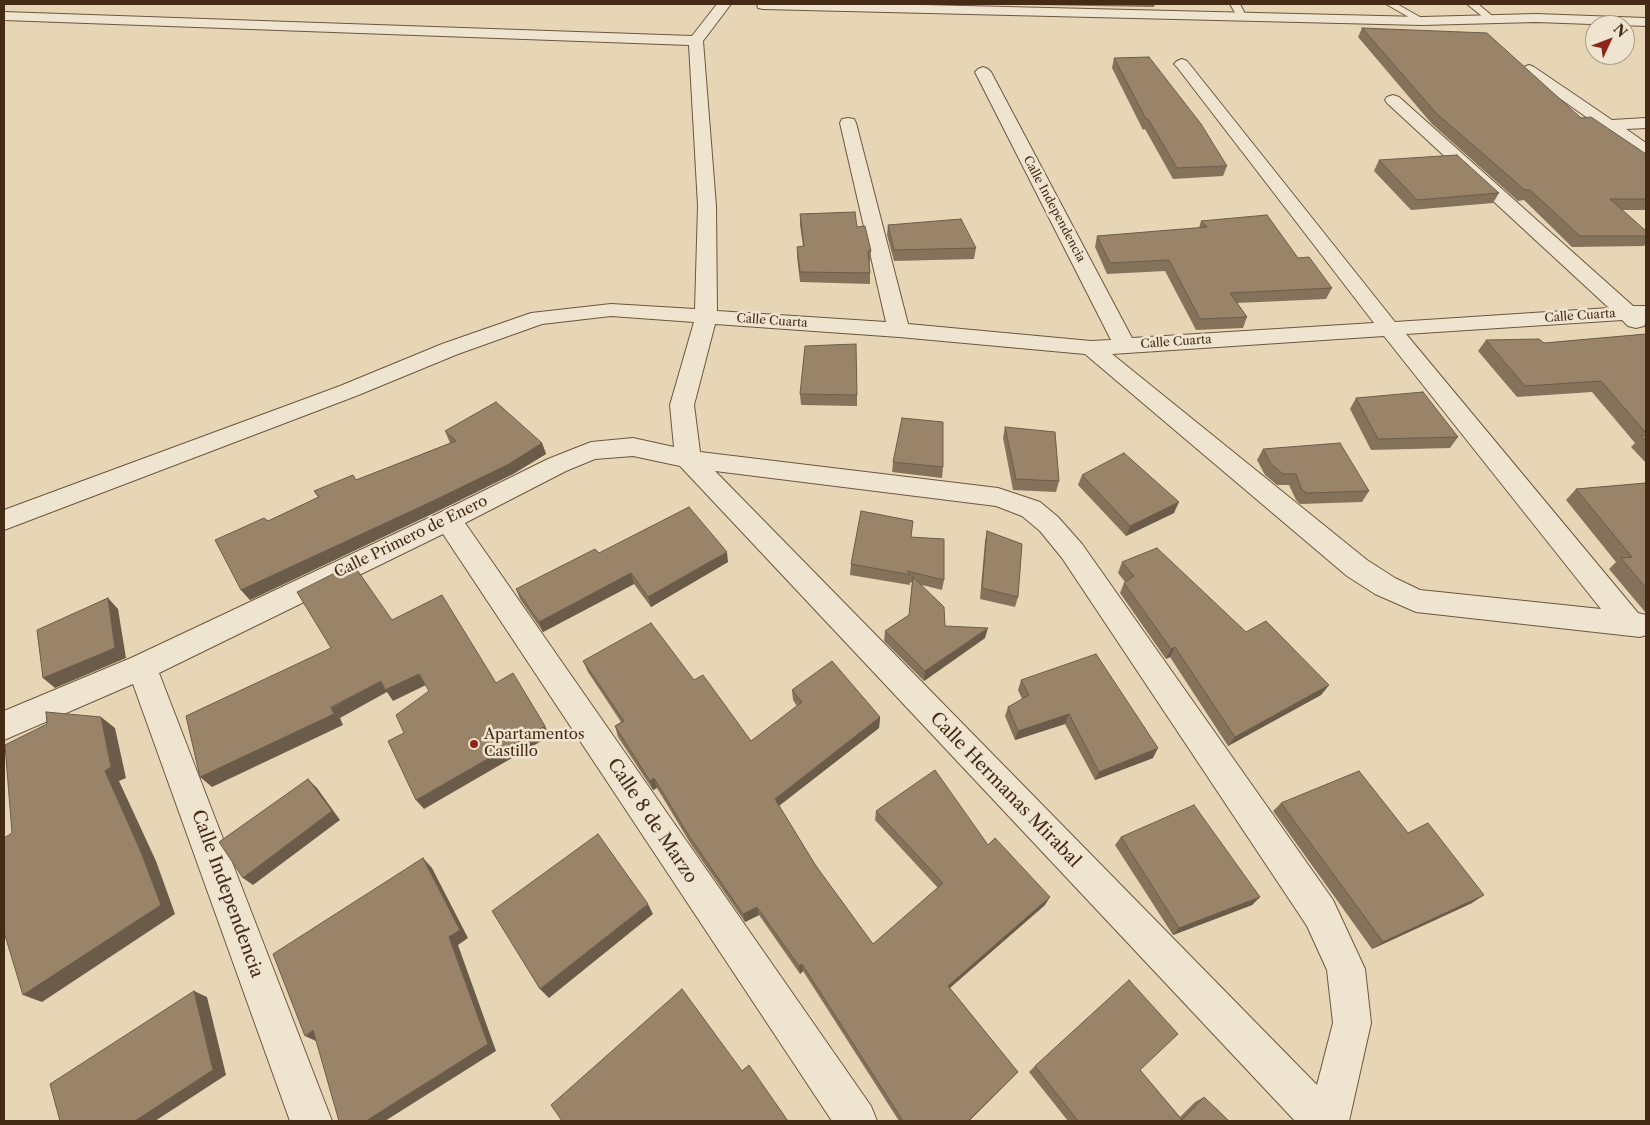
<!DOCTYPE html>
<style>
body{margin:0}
#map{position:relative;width:1650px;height:1125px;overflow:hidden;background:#e6d6b6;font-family:"Libre Caslon Text",serif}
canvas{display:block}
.frame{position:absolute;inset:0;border:5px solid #452b15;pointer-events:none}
.north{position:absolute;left:1585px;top:15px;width:50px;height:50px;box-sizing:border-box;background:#efe4d0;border:1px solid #ab9a85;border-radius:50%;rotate:47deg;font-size:14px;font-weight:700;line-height:20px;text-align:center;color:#452b15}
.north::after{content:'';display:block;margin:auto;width:18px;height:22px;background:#8f2418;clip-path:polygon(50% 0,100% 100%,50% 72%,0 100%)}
</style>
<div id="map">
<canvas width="1650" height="1125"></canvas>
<div class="frame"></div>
<div class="north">N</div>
</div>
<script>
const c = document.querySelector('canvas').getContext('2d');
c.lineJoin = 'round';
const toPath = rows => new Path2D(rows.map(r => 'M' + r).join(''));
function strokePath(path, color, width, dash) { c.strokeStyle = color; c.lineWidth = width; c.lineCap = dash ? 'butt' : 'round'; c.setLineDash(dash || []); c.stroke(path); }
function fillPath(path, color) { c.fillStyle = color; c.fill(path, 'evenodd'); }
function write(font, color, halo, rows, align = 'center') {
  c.font = font + ' "Libre Caslon Text",serif'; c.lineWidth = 5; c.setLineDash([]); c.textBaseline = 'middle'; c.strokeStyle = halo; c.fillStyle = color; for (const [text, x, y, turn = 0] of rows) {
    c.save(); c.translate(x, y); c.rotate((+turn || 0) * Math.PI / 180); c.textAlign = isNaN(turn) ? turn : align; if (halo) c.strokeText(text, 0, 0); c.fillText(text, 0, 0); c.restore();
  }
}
const lane = toPath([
 [1230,4,1240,4,1246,16,1244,18,1238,18,1230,4],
 [1386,4,1397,4,1427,21,1422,24,1419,23,1386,4],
 [1467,4,1478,4,1496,19,1494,21,1488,21,1467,4]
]);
const street = toPath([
 [717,4,731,4,703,41,716,206,717,311,886,322,840,123,842,119,848,118,854,119,856,123,908,324,1091,341,1111,340,975,72,978,69,983,67,988,69,991,72,1132,338,1374,323,1177,67,1174,64,1177,61,1182,59,1187,61,1395,322,1609,308,1387,103,1385,100,1387,97,1393,95,1399,97,1633,306,1646,306,1646,322,1644,326,1636,328,1628,326,1622,320,1406,334,1638,613,1646,615,1646,635,1640,637,1416,612,1375,594,1347,576,1085,354,899,337,715,324,694,405,700,452,998,488,1040,502,1058,517,1082,544,1333,900,1359,956,1365,969,1371,1023,1349,1121,1295,1121,680,466,633,456,595,459,566,471,465,523,871,1106,877,1121,832,1121,443,534,159,673,332,1121,290,1121,133,684,4,740,4,711,131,658,439,513,548,459,591,442,633,438,674,447,670,405,694,322,611,316,542,324,458,354,356,396,4,530,4,510,340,386,442,344,531,313,611,304,695,309,698,206,689,45,4,20,4,12,692,36,717,4],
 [1384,336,1601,609,1420,590,1395,578,1367,560,1112,354,1384,336],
 [715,471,996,506,1022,516,1040,531,1062,558,1307,926,1327,970,1333,1023,1317,1085,715,471],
 [757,4,882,4,1422,17,1536,14,1646,18,1646,26,1536,22,1422,25,763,9,758,8,757,4],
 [1529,65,1534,67,1612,120,1646,118,1646,128,1626,129,1646,143,1646,156,1640,155,1524,73,1521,70,1524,67,1529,65]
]);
const wall = toPath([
 [972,4,1155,4,1154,7],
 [1362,28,1581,118,1646,154,1646,210,1622,210,1646,231,1646,243,1644,246,1572,247,1524,200,1518,201,1432,124,1358,37],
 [1114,58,1227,166,1223,176,1173,179,1145,129,1143,130,1112,68],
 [1379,160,1499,193,1493,203,1411,210,1374,171],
 [800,214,857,227,871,251,870,262,869,262,870,273,870,284,800,282,797,257,797,247,803,246,800,225],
 [1201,221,1298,258,1332,288,1326,299,1237,303,1247,317,1243,328,1196,330,1165,271,1107,274,1095,247,1097,236,1199,228],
 [888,225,976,248,974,259,894,261,887,235],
 [1646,334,1646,463,1631,447,1635,443,1592,392,1517,397,1478,351,1486,340,1544,343],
 [800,394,857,395,857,406,801,405],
 [1356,398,1458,437,1450,448,1371,450,1350,409],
 [1005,427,1059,481,1056,492,1013,490,1003,438],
 [445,431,542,443,546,454,513,474,438,511,250,600,241,590,268,521,318,497,314,491,356,480,450,443],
 [1263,449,1369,491,1362,502,1300,504,1296,500,1289,485,1277,485,1265,475,1257,460],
 [893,462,943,467,942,478,892,472],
 [1082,475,1174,513,1126,536,1078,485],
 [1646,483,1646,613,1609,569,1616,562,1566,500,1576,489],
 [987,531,1018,597,1015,607,980,599,985,541],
 [911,537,944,580,942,590,922,585,945,626,985,638,924,681,884,641,885,631,909,615,912,583,910,582,910,585,850,575,851,564],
 [599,553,728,562,651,607,634,584,543,632,520,599,516,589],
 [1122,562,1246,632,1329,685,1321,695,1228,746,1170,657,1166,659,1120,593,1124,583,1125,582,1118,573],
 [583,661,694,680,751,741,797,706,793,700,792,690,880,717,879,728,779,806,816,866,873,944,938,888,875,820,876,811,988,845,1045,905,950,988,1018,1072,969,1121,899,1121,803,971,800,974,759,915,745,922,692,846,657,788,653,790,618,737,615,726,621,722,588,672],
 [1021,680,1153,758,1095,780,1065,724,1015,740,1005,716,1008,707,1022,699,1018,690],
 [1281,803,1408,833,1472,903,1372,949,1273,811],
 [1121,837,1260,897,1252,905,1173,935,1115,845],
 [1035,1066,1140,1070,1180,1117,1195,1102,1204,1097,1229,1121,1068,1121,1029,1072]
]);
const shadedWall = toPath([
 [542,443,546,454,513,474,438,511,250,600,241,590],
 [1179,502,1174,513,1126,536,1130,526],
 [727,552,728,562,651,607,648,597],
 [631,573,634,584,543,632,539,622],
 [108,598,118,609,126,658,55,688,43,678],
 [988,628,985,638,924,681,925,671],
 [1175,647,1170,657,1166,659,1171,649],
 [419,674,426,685,393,701,387,692,340,718,343,725,212,787,200,777,381,681],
 [1329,685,1321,695,1228,746,1235,737],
 [1069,714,1065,724,1015,740,1018,731],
 [101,717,115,728,126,778,119,781,156,861,175,914,42,1002,23,995,105,771],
 [880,717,879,728,776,808,775,799],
 [545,726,550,736,424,809,416,800],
 [1158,748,1153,758,1095,780,1099,772],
 [654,778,657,788,653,790,650,781],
 [308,779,317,788,340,820,253,885,243,878],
 [423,858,432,868,468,938,458,945,496,1051,385,1121,366,1121,449,937],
 [1484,895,1472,903,1372,949,1383,942],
 [1050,897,1045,905,945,992,948,986],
 [1260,897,1252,905,1173,935,1179,928],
 [648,904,653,914,549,998,540,989],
 [757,907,759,915,745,922,743,914],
 [802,964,803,971,800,974,799,966],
 [194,991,207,997,226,1075,155,1121,135,1121],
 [313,1030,318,1042,305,1036],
 [1018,1072,969,1121,968,1121]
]);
const building = toPath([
 [1362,28,1487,33,1581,118,1591,117,1646,154,1646,199,1610,199,1646,231,1646,236,1580,236,1530,190,1525,190,1437,114,1362,28],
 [1149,57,1201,124,1227,166,1177,168,1148,119,1146,119,1114,58,1149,57],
 [1457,155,1499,193,1417,200,1379,160,1457,155],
 [855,212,857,227,865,226,871,251,868,251,870,273,800,272,797,247,804,246,800,214,855,212],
 [1267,215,1298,258,1309,257,1332,288,1230,293,1247,317,1200,319,1169,260,1110,263,1097,236,1207,227,1201,221,1267,215],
 [961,219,976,248,894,250,888,225,961,219],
 [1646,334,1646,433,1601,381,1525,386,1486,340,1539,339,1544,343,1646,334],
 [856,344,857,395,800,394,805,346,856,344],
 [1423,392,1458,437,1378,439,1356,398,1423,392],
 [496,402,542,443,509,464,433,501,241,590,215,540,264,518,268,521,319,497,314,491,353,475,356,480,456,441,445,431,496,402],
 [902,418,943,422,943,467,893,462,902,418],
 [1005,427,1055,432,1059,481,1016,479,1005,427],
 [1646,435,1646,441,1641,436,1646,435],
 [1340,443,1369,491,1307,493,1302,490,1296,474,1283,474,1271,464,1263,449,1340,443],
 [1124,453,1179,502,1130,526,1082,475,1124,453],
 [1646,483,1646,588,1621,558,1632,557,1576,489,1646,483],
 [689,507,727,552,648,597,631,573,539,622,516,589,595,549,599,553,689,507],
 [861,511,913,521,911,537,944,539,944,580,907,571,911,575,851,564,861,511],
 [987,531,1022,544,1018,597,982,588,987,531],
 [1157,548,1246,632,1266,621,1329,685,1235,737,1175,647,1171,649,1124,583,1134,576,1122,562,1157,548],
 [353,564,392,620,442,595,496,683,513,673,545,726,416,800,388,741,404,733,396,715,429,691,419,674,385,690,381,681,331,707,334,714,200,777,186,716,331,648,297,592,353,564],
 [913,577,944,607,945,626,988,628,925,671,885,631,909,615,913,577],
 [108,598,115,648,43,678,37,630,108,598],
 [651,623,694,680,703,675,751,741,802,702,792,690,832,661,880,717,775,799,816,866,873,944,943,883,876,811,935,770,988,845,995,838,1050,897,948,986,1018,1072,968,1121,903,1121,802,964,799,966,757,907,743,914,689,836,654,778,650,781,615,726,624,721,583,661,651,623],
 [1096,654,1158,748,1099,772,1069,714,1018,731,1008,707,1029,695,1021,680,1096,654],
 [46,712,101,717,111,767,105,771,141,852,161,905,23,995,4,932,4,838,12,833,5,745,47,724,46,712],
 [1359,771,1408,833,1428,823,1484,895,1383,942,1281,803,1359,771],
 [308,779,332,811,243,878,219,842,308,779],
 [1194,805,1260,897,1179,928,1121,837,1194,805],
 [598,834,648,904,540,989,492,911,598,834],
 [423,858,460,930,449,937,488,1044,366,1121,339,1121,313,1030,305,1036,273,954,423,858],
 [1129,980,1178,1034,1140,1070,1182,1120,1204,1097,1229,1121,1078,1121,1035,1066,1129,980],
 [682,989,742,1071,749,1065,788,1121,562,1121,551,1105,682,989],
 [194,991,213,1070,135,1121,60,1121,50,1084,194,991]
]);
const markers = [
 [474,744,5,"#8f2418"]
];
const farStreetnames = [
 ["Calle Independencia",1054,209,62],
 ["Calle Cuarta",1580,316,-4],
 ["Calle Cuarta",772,321,4],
 ["Calle Cuarta",1176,342,-4]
];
const streetNames = [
 ["Calle Primero de Enero",411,537,-26]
];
const poiNames = [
 ["Apartamentos",484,735],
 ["Castillo",484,752]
];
const nearStreetnames = [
 ["Calle Hermanas Mirabal",1005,790,46],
 ["Calle 8 de Marzo",652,821,56],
 ["Calle Independencia",227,894,70]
];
strokePath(lane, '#6d563d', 2);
strokePath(street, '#6d563d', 2);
fillPath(lane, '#efe4d0');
fillPath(street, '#efe4d0');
fillPath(wall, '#84725a');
fillPath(shadedWall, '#6b5c4a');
fillPath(building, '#998469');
strokePath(building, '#6b5c4a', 1);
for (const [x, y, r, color] of markers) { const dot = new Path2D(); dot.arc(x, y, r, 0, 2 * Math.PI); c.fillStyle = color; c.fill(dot); strokePath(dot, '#efe4d0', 2); }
write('12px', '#452b15', '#efe4d0', farStreetnames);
write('15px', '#452b15', '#efe4d0', streetNames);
write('15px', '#452b15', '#efe4d0', poiNames, 'left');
write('18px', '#452b15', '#efe4d0', nearStreetnames);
</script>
